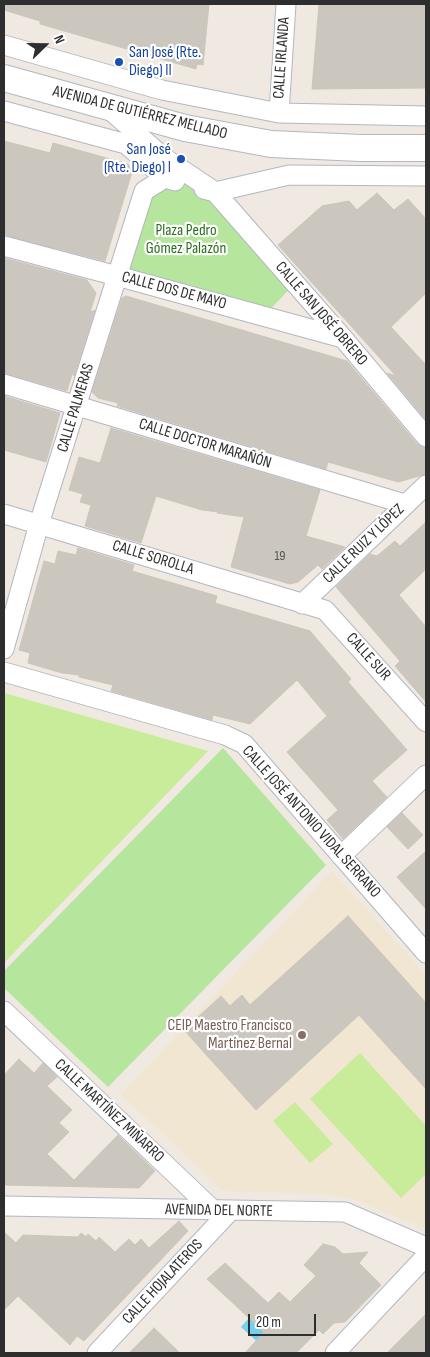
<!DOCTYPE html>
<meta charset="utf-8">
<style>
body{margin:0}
#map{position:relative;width:430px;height:1357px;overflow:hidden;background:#efe9e1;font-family:"Sofia Sans Condensed",sans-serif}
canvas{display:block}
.frame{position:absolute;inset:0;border:5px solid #2e2e2e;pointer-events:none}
.north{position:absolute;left:20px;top:20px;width:50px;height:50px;-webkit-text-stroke:4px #fff;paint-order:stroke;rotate:68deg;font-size:14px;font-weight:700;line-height:20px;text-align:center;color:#2e2e2e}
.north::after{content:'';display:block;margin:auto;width:18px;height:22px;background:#2e2e2e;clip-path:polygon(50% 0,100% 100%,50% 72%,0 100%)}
.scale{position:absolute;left:248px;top:1314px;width:68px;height:22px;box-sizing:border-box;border:2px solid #2e2e2e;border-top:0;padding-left:6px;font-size:15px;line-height:18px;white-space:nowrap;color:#2e2e2e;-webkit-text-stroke:4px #fff;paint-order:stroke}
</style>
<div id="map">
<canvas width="430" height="1357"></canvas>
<div class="frame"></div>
<div class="north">N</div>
<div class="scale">20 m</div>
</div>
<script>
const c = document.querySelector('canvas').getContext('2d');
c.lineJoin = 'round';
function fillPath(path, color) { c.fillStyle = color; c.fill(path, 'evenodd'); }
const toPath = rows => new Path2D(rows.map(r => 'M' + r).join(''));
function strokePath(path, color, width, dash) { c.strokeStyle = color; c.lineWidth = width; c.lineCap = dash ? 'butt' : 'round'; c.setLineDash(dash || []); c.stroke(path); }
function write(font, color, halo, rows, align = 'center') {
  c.font = font + ' "Sofia Sans Condensed",sans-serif'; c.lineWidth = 4.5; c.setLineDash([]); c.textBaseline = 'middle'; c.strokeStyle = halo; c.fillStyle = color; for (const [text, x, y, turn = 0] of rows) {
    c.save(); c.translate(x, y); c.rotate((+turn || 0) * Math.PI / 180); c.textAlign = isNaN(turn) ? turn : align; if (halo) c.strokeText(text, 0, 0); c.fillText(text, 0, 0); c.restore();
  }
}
const education = toPath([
 [332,871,426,975,426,1229,355,1200,343,1197,323,1194,223,1191,121,1094]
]);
const green = toPath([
 [165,178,215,192,295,283,264,316,117,276,144,191],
 [223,748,326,865,108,1087,4,988,4,971]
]);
const pitch = toPath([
 [4,693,208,751,4,963],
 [360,1053,426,1126,426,1174,401,1198,310,1099],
 [295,1102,333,1144,310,1163,273,1121]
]);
const water = toPath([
 [249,1318,269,1337,261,1345,241,1327]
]);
const building = toPath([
 [4,4,209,4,203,65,197,64,196,69,40,24,40,21,4,10,4,4],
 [319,4,426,4,426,88,312,89,319,4],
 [4,141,50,153,53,143,128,164,132,172,105,261,4,235,4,141],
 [377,193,394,210,408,199,426,219,426,293,391,327,426,365,426,420,387,373,396,376,278,245,322,206,349,201,357,210,377,193],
 [4,258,87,280,96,293,90,312,95,310,74,376,72,374,67,391,4,373,4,258],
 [126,296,347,361,417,444,422,447,426,448,426,474,398,482,328,462,326,469,117,406,118,403,98,398,92,392,122,298,126,296],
 [4,396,60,413,46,462,4,450,4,396],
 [111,428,320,490,306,536,345,547,322,569,318,565,298,582,290,584,231,567,244,517,217,513,218,512,202,510,156,496,141,543,85,526,91,505,80,502,83,494,69,490,79,457,100,463,111,428],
 [426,522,426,569,399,595,426,627,426,702,395,666,400,661,336,587,370,554,377,556,395,541,400,546,426,522],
 [78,548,134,565,132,571,217,596,215,603,310,631,351,679,348,682,407,750,372,781,387,797,343,839,327,820,338,810,287,752,327,716,297,680,250,724,213,715,212,720,111,691,113,685,79,677,79,675,62,673,28,663,30,653,19,650,44,561,55,564,58,551,76,555,78,548],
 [402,813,423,835,408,849,387,827,402,813],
 [426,851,426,909,397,877,426,851],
 [348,916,426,1003,426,1089,359,1015,256,1110,184,1030,221,996,230,1006,242,995,250,1005,348,916],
 [19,1059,34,1073,43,1063,57,1077,47,1086,72,1110,59,1123,69,1132,47,1154,74,1180,118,1135,155,1171,139,1188,4,1185,4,1075,19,1059],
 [179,1221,188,1231,84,1341,77,1336,70,1345,18,1296,4,1310,4,1232,16,1243,23,1235,78,1237,81,1233,86,1237,88,1234,96,1241,99,1237,115,1252,129,1239,135,1245,141,1239,149,1248,179,1221],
 [323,1244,335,1247,343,1254,368,1252,359,1263,381,1285,345,1322,334,1323,323,1334,319,1330,296,1353,245,1353,264,1332,207,1279,225,1263,268,1303,279,1292,290,1302,316,1276,304,1265,323,1244],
 [426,1314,426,1353,387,1353,426,1314],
 [154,1328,180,1353,129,1353,154,1328]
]);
const street = toPath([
 [4,45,162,90,279,113,426,116],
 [109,109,163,157,215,192,343,338,426,437],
 [4,111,126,144,165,178,175,181],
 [279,113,286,4],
 [204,189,215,192,289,175,426,176],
 [4,246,117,276,343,338],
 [4,384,405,504],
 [4,514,325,610,426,722],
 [302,604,426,485],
 [4,649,39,524,144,191,165,178],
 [4,672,225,735,244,744,426,953],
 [341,856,426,775],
 [4,1011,214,1211],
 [4,1206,345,1212,426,1247],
 [97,1353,230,1211],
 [335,1353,426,1256]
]);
const secondary = toPath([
 [4,78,185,128,271,144,361,148,426,148]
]);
const markers = [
 [119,62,5,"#1a4fb4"],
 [181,159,5,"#1a4fb4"],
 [302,1035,5,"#8d6e63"]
];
const numberNames = [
 ["19",280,556]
];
const transitNames = [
 ["San José (Rte.",129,53],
 ["Diego) II",129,71],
 ["San José",171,150,"right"],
 ["(Rte. Diego) I",171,168,"right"]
];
const streetNames = [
 ["CALLE IRLANDA",282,58,-86],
 ["AVENIDA DE GUTIÉRREZ MELLADO",140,113,14],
 ["CALLE DOS DE MAYO",174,291,15],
 ["CALLE SAN JOSÉ OBRERO",321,314,49],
 ["CALLE PALMERAS",76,408,-73],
 ["CALLE DOCTOR MARAÑÓN",205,444,17],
 ["CALLE RUIZ Y LÓPEZ",364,544,-44],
 ["CALLE SOROLLA",153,558,17],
 ["CALLE SUR",368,657,48],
 ["CALLE JOSÉ ANTONIO VIDAL SERRANO",311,822,48],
 ["CALLE MARTÍNEZ MIÑARRO",109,1111,43],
 ["AVENIDA DEL NORTE",219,1211,1],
 ["CALLE HOJALATEROS",163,1282,-47]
];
const parkNames = [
 ["Plaza Pedro",186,231],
 ["Gómez Palazón",186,249]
];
const educationNames = [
 ["CEIP Maestro Francisco",292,1026],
 ["Martínez Bernal",292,1044]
];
fillPath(education, '#f0e6d1');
fillPath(green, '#b6e59e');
fillPath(pitch, '#c9ec9a');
fillPath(water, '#75cff0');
fillPath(building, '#cbc7bf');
strokePath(building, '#cbc5ba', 1);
strokePath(street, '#b4b7c1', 21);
strokePath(secondary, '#b4b7c1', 28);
strokePath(street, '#fff', 19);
strokePath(secondary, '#fff', 26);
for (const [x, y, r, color] of markers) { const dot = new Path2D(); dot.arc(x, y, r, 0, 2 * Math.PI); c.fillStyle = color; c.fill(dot); strokePath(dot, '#fff', 2); }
write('14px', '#555452', null, numberNames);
write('16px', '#164399', '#fff', transitNames, 'left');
write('16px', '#2e2e2e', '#fff', streetNames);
write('16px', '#2c6e1b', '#fff', parkNames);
write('16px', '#785e54', '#fff', educationNames, 'right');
</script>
